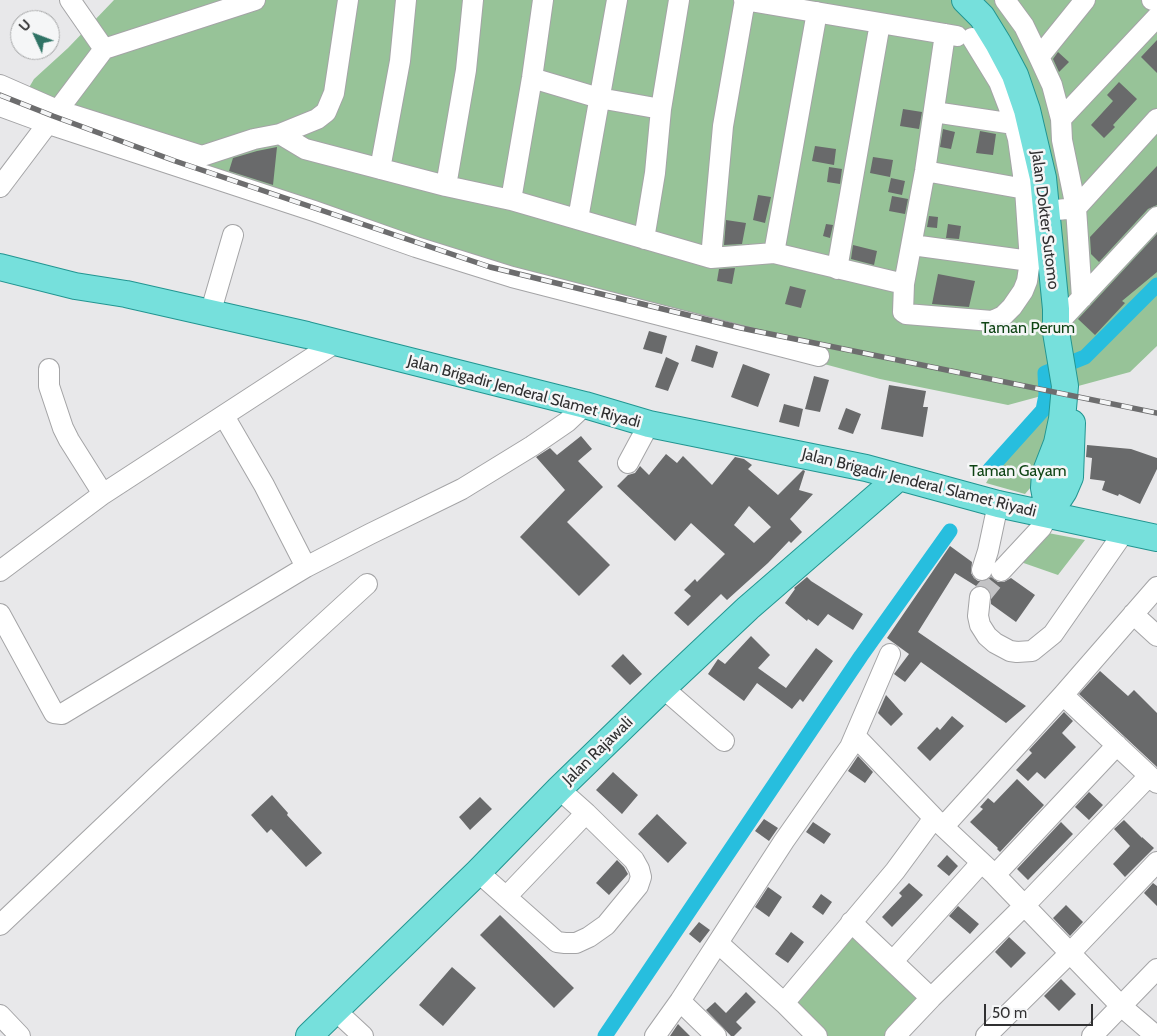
<!DOCTYPE html>
<style>
body{margin:0}
#map{position:relative;width:1157px;height:1036px;overflow:hidden;background:#e8e8ea;font-family:Cabin,sans-serif}
canvas{display:block}
.north{position:absolute;left:10px;top:10px;width:50px;height:50px;box-sizing:border-box;background:#f5f6f7;border:1px solid #a6a7a8;border-radius:50%;rotate:313deg;font-size:14px;font-weight:700;line-height:20px;text-align:center;color:#303031}
.north::after{content:'';display:block;margin:auto;width:18px;height:22px;background:#2f7365;clip-path:polygon(50% 0,100% 100%,50% 72%,0 100%)}
.scale{position:absolute;left:984px;top:1004px;width:109px;height:22px;box-sizing:border-box;border:2px solid #303031;border-top:0;padding-left:6px;font-size:15px;line-height:18px;white-space:nowrap;color:#303031;-webkit-text-stroke:4px #f5f6f7;paint-order:stroke}
</style>
<div id="map">
<canvas width="1157" height="1036"></canvas>
<div class="north">U</div>
<div class="scale">50 m</div>
</div>
<script>
const c = document.querySelector('canvas').getContext('2d');
c.lineJoin = 'round';
function fillPath(path, color) { c.fillStyle = color; c.fill(path, 'evenodd'); }
const toPath = rows => new Path2D(rows.map(r => 'M' + r).join(''));
function strokePath(path, color, width, dash) { c.strokeStyle = color; c.lineWidth = width; c.lineCap = dash ? 'butt' : 'round'; c.setLineDash(dash || []); c.stroke(path); }
function write(font, color, halo, rows, align = 'center') {
  c.font = font + ' Cabin,sans-serif'; c.lineWidth = 5; c.setLineDash([]); c.textBaseline = 'middle'; c.strokeStyle = halo; c.fillStyle = color; for (const [text, x, y, turn = 0] of rows) {
    c.save(); c.translate(x, y); c.rotate((+turn || 0) * Math.PI / 180); c.textAlign = isNaN(turn) ? turn : align; if (halo) c.strokeText(text, 0, 0); c.fillText(text, 0, 0); c.restore();
  }
}
const green = toPath([
 [114,0,1157,0,1157,346,1130,372,1008,405,880,379,645,316,10,120,34,79,68,48],
 [1047,412,1060,415,1038,479,1025,494,986,483,995,468],
 [1027,529,1085,540,1058,575,1015,560],
 [851,922,931,998,895,1036,820,1036,784,997]
]);
const canal = toPath([
 [990,469,1043,410,1046,395,1045,373,1085,357,1157,285],
 [605,1036,861,656,950,531]
]);
const building = toPath([
 [1157,40,1157,73,1141,57],
 [1058,52,1069,62,1059,72,1053,59],
 [1119,82,1137,99,1113,125,1115,127,1104,138,1091,125,1113,101,1107,95],
 [903,109,922,112,919,129,900,126],
 [943,129,955,132,951,149,940,147],
 [980,131,996,134,993,155,976,153],
 [815,146,836,149,834,165,812,161],
 [277,147,273,185,229,171,233,158,257,151],
 [873,157,893,160,890,177,870,173],
 [1157,166,1157,205,1148,209,1099,262,1091,254,1090,237],
 [829,167,842,169,840,184,827,182],
 [891,178,905,181,902,195,888,192],
 [758,195,771,197,765,223,753,220],
 [892,196,908,199,905,214,889,211],
 [929,216,938,217,937,228,927,227],
 [726,220,746,223,742,244,724,245],
 [826,224,833,225,830,238,823,236],
 [948,224,961,226,959,239,946,238],
 [1157,234,1157,272,1122,301,1125,303,1095,335,1078,319],
 [853,245,877,251,874,265,851,259],
 [735,268,732,284,717,281,719,269],
 [938,274,975,281,969,307,932,304],
 [790,286,806,290,801,308,785,304],
 [649,331,667,336,662,354,643,349],
 [696,345,718,352,713,368,691,361],
 [666,357,679,363,668,391,655,387],
 [743,364,770,374,758,407,731,397],
 [814,376,829,380,820,412,805,409],
 [889,385,926,391,923,407,928,407,923,437,881,429],
 [784,404,803,409,799,427,779,422],
 [846,408,861,414,853,434,838,429],
 [581,436,592,449,578,461,603,487,567,522,610,565,579,596,520,537,565,490,536,457,550,448,557,455],
 [1087,445,1131,449,1157,458,1157,469,1140,504,1119,494,1118,496,1102,490,1105,481,1090,479,1092,458,1086,457],
 [666,454,677,463,683,456,712,485,735,457,744,459,752,465,748,469,778,495,803,470,805,471,799,490,813,494,790,519,802,532,791,543,789,541,768,563,727,600,721,594,688,626,674,613,691,596,684,590,695,579,697,582,725,554,691,523,675,541,617,486,628,475,635,473,640,466,649,475],
 [749,506,771,527,754,543,734,525],
 [950,546,972,562,971,573,974,578,978,581,985,581,991,577,998,582,1004,582,1011,578,1035,595,1016,622,991,604,991,593,987,588,982,585,976,586,955,573,918,632,1026,706,1006,723,921,662,905,682,894,674,909,654,887,638],
 [807,577,811,581,863,614,853,630,828,614,818,626,808,619,807,621,785,603,795,589,794,588],
 [751,636,770,655,758,668,786,688,816,648,833,661,803,702,800,699,792,709,757,683,744,701,708,674,718,659,725,664],
 [623,654,642,674,630,685,611,666],
 [1100,671,1128,696,1134,690,1157,713,1157,767,1079,694],
 [886,695,903,714,891,726,878,713],
 [1064,712,1073,721,1062,733,1076,747,1045,779,1037,772,1028,781,1016,770,1032,753,1029,750],
 [952,716,964,726,930,761,917,748,937,727,940,730],
 [858,756,873,772,865,783,848,771],
 [613,772,638,795,622,814,596,790],
 [1017,779,1044,805,1000,852,997,849,998,848,970,822,983,809,980,807,988,798,994,803],
 [1089,792,1103,805,1089,820,1075,807],
 [272,795,288,813,287,815,322,853,306,867,271,829,267,833,251,815],
 [480,797,492,809,470,830,459,817],
 [657,814,687,843,668,863,638,834],
 [764,819,778,828,769,841,755,831],
 [1124,820,1142,838,1142,837,1154,848,1125,877,1113,864,1130,846,1114,829],
 [813,822,831,834,824,844,806,832],
 [1061,822,1073,834,1028,880,1017,869],
 [947,855,958,866,949,876,937,866],
 [617,860,624,867,628,874,609,895,596,883],
 [909,883,923,895,892,927,882,917,902,896,899,893],
 [1153,883,1157,886,1157,906,1144,893],
 [768,887,782,897,769,917,755,907],
 [821,894,832,902,823,915,812,907],
 [1066,905,1083,922,1070,936,1053,918],
 [958,906,979,924,970,934,949,916],
 [500,915,574,988,554,1008,480,935],
 [699,922,710,930,700,943,689,934],
 [791,932,804,942,788,963,775,954],
 [1009,937,1026,953,1011,968,995,952],
 [452,967,476,988,443,1026,419,1005],
 [1061,979,1076,994,1059,1011,1044,996],
 [746,992,756,1002,736,1022,742,1028,734,1036,731,1036,706,1010,715,1002,726,1013],
 [678,1024,690,1036,670,1036]
]);
const minorTunnel = toPath([
 [980,597,1001,571]
]);
const minor = toPath([
 [70,0,104,49],
 [744,0,957,36],
 [1005,0,1024,26,1039,57,1052,85,1061,119,1062,140,1076,208,1082,298],
 [1152,0,1157,1],
 [945,34,925,171,904,284,903,312,906,314,992,321,1003,316,1012,307,1023,291,1027,281,1030,261,1028,233,1025,189,1018,139,1009,108,999,82,972,38],
 [1039,57,1085,0],
 [532,78,599,98,661,109],
 [0,85,57,110,202,156,254,139,280,134,317,119,326,112,334,93,348,0],
 [0,106,49,124,314,211,416,247,512,277,819,356],
 [934,112,1014,124],
 [1061,119,1157,17],
 [280,134,305,149,446,186,511,200,711,258,774,253,904,284],
 [380,169,400,61,406,0],
 [925,171,1025,189],
 [446,186,466,70,473,0],
 [0,187,104,49,255,0],
 [511,200,532,78,543,0],
 [1047,211,1076,208,1157,119],
 [578,219,617,0],
 [644,239,655,173,661,109,679,0],
 [912,245,1030,261],
 [774,253,817,12],
 [711,258,723,126,745,0],
 [837,269,880,23],
 [210,314,233,235],
 [1055,321,1061,320,1157,217],
 [49,369,49,386,63,428,69,440,103,494],
 [224,416,264,485,306,567],
 [628,463,649,424],
 [982,570,988,551,998,504],
 [0,571,103,494,335,343],
 [1001,571,1041,528,1049,514],
 [980,597,978,616,980,625,987,636,995,643,1010,651,1017,652,1032,651,1053,634,1124,532],
 [0,614,54,713,62,714,306,567,370,534,462,489,532,446,567,422,585,405],
 [1133,614,1157,636],
 [663,688,724,741],
 [1063,695,1157,783],
 [855,736,934,818,995,875,1121,1006,1156,1036],
 [944,826,1063,695,1157,587],
 [478,872,557,942,565,943,576,943,589,937,606,925,638,886,641,877,639,869,634,860,586,813,559,789],
 [995,875,1117,745],
 [506,897,586,813],
 [851,922,931,998],
 [0,925,156,777,367,584],
 [718,943,784,1003,817,1036],
 [893,961,981,863],
 [680,1001,716,1036],
 [784,1003,895,871,934,818],
 [335,1010,363,1036],
 [0,1015,20,1036],
 [655,1036,680,1001,784,841,850,747,890,654],
 [895,1036,931,998,1024,906,1149,776],
 [986,1036,1070,953,1157,862],
 [1092,1036,1157,969]
]);
const major = toPath([
 [965,0,982,17,998,43,1015,75,1027,110,1043,178,1056,309,1056,332,1065,386,1062,419,1057,443,1045,474,1044,488,1049,514],
 [0,267,75,286,126,294,307,335,585,405,649,424,866,468,998,504,1157,538],
 [1049,514,1064,491,1070,477,1072,423],
 [309,1036,478,872,559,789,663,688,748,608,898,478]
]);
const rail = toPath([
 [0,95,53,116,175,161,490,267,741,328,1157,413]
]);
const streetNames = [
 ["Jalan Dokter Sutomo",1045,220,83],
 ["Jalan Brigadir Jenderal Slamet Riyadi",524,392,15],
 ["Jalan Brigadir Jenderal Slamet Riyadi",919,483,14],
 ["Jalan Rajawali",598,751,-44]
];
const parkNames = [
 ["Taman Perum",1028,328],
 ["Taman Gayam",1018,471]
];
fillPath(green, '#97c398');
strokePath(canal, '#27bede', 15);
fillPath(building, '#696a6b');
strokePath(minorTunnel, '#c3c3c5', 20, [20, 10]);
strokePath(minor, '#a4a4a6', 22);
strokePath(major, '#229591', 28);
strokePath(minor, '#fff', 20);
strokePath(major, '#76e0dc', 26);
strokePath(rail, '#6d6d6e', 5.5);
strokePath(rail, '#f5f6f7', 4, [11]);
write('16px', '#303031', '#f5f6f7', streetNames);
write('16px', '#0f4415', '#f5f6f7', parkNames);
</script>
